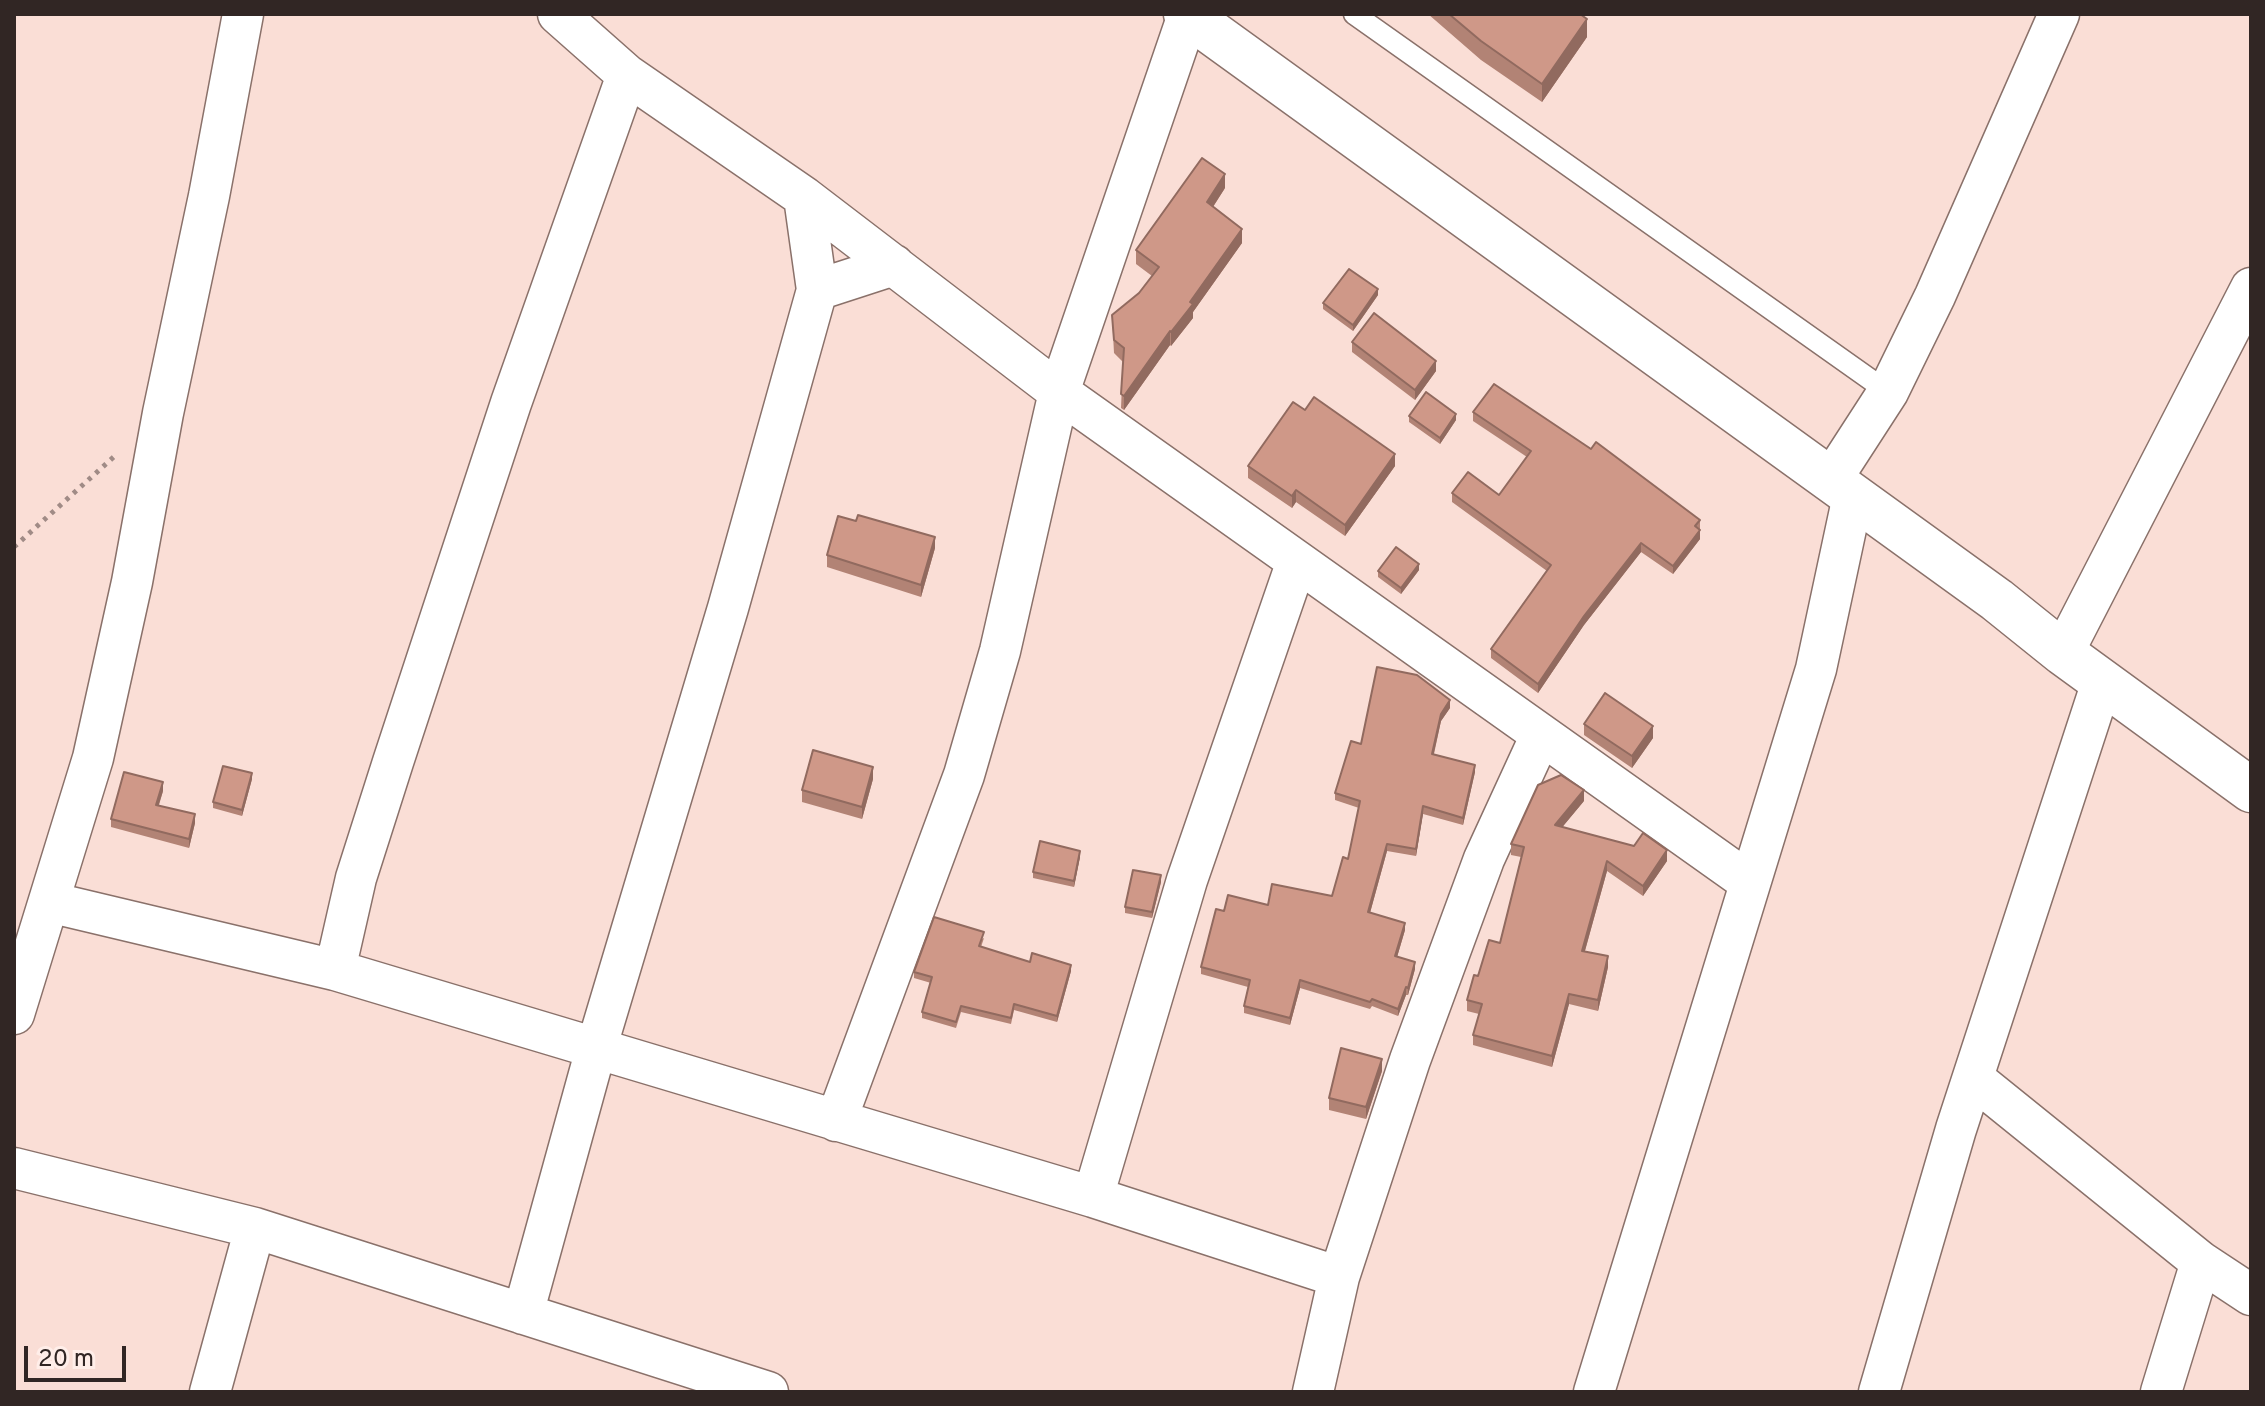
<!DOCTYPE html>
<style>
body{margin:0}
#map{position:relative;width:2265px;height:1406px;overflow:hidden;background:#faded6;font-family:Overpass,sans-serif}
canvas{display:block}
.frame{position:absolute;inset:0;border:16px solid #312624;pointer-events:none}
.scale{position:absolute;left:24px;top:1346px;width:102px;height:36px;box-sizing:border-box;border:4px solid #312624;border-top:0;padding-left:10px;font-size:24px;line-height:28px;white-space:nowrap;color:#312624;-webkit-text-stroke:6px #ffeee9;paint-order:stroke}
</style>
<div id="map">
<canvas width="2265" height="1406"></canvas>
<div class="frame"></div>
<div class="scale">20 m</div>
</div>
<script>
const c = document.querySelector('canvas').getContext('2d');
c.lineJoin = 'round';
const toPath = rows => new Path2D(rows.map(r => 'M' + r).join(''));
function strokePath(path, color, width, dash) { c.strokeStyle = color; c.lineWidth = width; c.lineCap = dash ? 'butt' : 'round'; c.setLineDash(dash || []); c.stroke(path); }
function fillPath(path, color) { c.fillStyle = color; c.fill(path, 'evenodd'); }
const path = toPath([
 [14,547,117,454]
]);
const service = toPath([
 [1354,14,1888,392]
]);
const minor = toPath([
 [558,14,627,75,804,197,1059,392,1749,882],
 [817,290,894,265],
 [1831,480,1888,392,1935,296,2059,14],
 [2063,653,2251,288],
 [49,902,335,970,1093,1197,1339,1277],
 [335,970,356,878,393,762,511,403,627,75],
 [14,1014,93,758,132,582,163,413,209,196,243,14],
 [1973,1078,2201,1262,2251,1295],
 [836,1121,964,775,1000,651,1059,392,1188,15],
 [14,1168,255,1228,768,1392],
 [1093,1197,1187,880,1297,561],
 [523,1314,596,1049,728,608,817,290,804,197],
 [210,1392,255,1228],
 [1313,1392,1339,1277,1410,1060,1484,859,1541,735],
 [1594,1392,1816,669,1853,496],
 [1879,1392,1956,1129,2102,682],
 [2161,1392,2201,1262]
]);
const tertiary = toPath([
 [1186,14,1997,600,2063,653,2251,790]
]);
const wall = toPath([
 [1428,14,1580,14,1587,37,1542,102,1481,60],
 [1225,188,1213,207,1242,243,1193,312,1193,318,1171,346,1170,345,1124,410,1121,408,1123,362,1114,353,1112,315,1139,293,1152,276,1136,264,1136,250],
 [1378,295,1353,331,1323,309,1323,303],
 [1352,342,1436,371,1415,400,1352,352],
 [1305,410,1395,466,1345,536,1296,502,1292,508,1248,478,1248,466],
 [1473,412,1700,520,1700,539,1673,574,1641,552,1584,625,1538,693,1491,658,1491,649,1547,571,1452,502,1452,493,1499,495,1527,457,1473,421],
 [1409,416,1456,420,1440,444,1409,422],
 [935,548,921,597,827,567,827,555],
 [1419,570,1401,594,1378,577,1378,571],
 [1450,708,1441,721,1434,754,1475,772,1463,825,1423,814,1416,856,1387,851,1370,913,1405,930,1397,957,1415,969,1408,995,1406,995,1398,1016,1372,1006,1370,1009,1300,988,1290,1025,1244,1013,1244,1006,1248,987,1201,974,1201,967,1224,911,1332,896,1348,859,1359,808,1335,800,1335,793,1361,744],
 [1584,724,1653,738,1632,768,1584,735],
 [252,779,242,816,213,808,213,802],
 [873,779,862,819,802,802,802,790],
 [163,791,159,805,195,823,189,848,111,827,111,819],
 [1584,801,1562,827,1667,861,1643,896,1607,871,1585,951,1608,967,1598,1011,1569,1004,1552,1067,1473,1045,1473,1035,1479,1014,1467,1011,1467,1000,1478,976,1500,943,1521,857,1511,855,1511,844],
 [1080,857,1074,887,1033,878,1033,872],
 [1161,882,1152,918,1125,913,1125,907],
 [984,938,981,947,1030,962,1071,971,1057,1022,1014,1010,1011,1024,961,1012,956,1028,922,1018,922,1012,931,983,914,978,914,972],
 [1382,1071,1366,1119,1329,1110,1329,1098]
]);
const shadedWall = toPath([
 [1587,19,1587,37,1542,102,1542,84],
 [1225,174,1225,188,1207,216,1207,202],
 [1242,229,1242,243,1193,312,1193,318,1171,346,1171,332,1190,302],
 [1378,289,1378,295,1353,331,1353,325],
 [1170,331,1170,345,1124,410,1124,396],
 [1436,361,1436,371,1415,400,1415,390],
 [1456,414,1456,420,1440,444,1440,438],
 [1395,454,1395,466,1345,536,1345,525],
 [1296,490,1296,502,1292,508,1292,496],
 [1700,530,1700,539,1673,574,1673,566],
 [935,537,935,548,921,597,921,585],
 [1641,543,1641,552,1584,625,1538,693,1538,684,1584,616],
 [1419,564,1419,570,1401,594,1401,588],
 [1450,700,1450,708,1441,721,1432,761,1432,754,1441,714],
 [1653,726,1653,738,1632,768,1632,756],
 [1475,765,1475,772,1463,825,1463,818],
 [873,767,873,779,862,819,862,807],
 [252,773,252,779,242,816,242,810],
 [163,782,163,791,156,813,156,805],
 [1584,790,1584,801,1555,836,1555,825],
 [1423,806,1423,814,1416,856,1416,849],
 [195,814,195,823,189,848,189,839],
 [1387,844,1387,851,1368,920,1368,912],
 [1667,850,1667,861,1643,896,1643,886],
 [1080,851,1080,857,1074,887,1074,881],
 [1607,861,1607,871,1582,961,1582,951],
 [1161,875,1161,882,1152,918,1152,912],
 [1405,923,1405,930,1395,964,1395,956],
 [1608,956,1608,967,1598,1011,1598,1000],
 [1415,962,1415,969,1408,995,1408,988],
 [1071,965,1071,971,1057,1022,1057,1016],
 [1300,980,1300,988,1290,1025,1290,1018],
 [1406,987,1406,995,1398,1016,1398,1009],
 [1569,994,1569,1004,1552,1067,1552,1056],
 [1382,1059,1382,1071,1366,1119,1366,1107]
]);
const building = toPath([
 [1449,14,1580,14,1587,19,1542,84,1481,41,1449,14],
 [1202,158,1225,174,1207,202,1242,229,1190,302,1193,304,1171,332,1170,331,1124,396,1121,394,1124,348,1114,340,1112,315,1139,293,1159,267,1136,250,1202,158],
 [1349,269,1378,289,1353,325,1323,303,1349,269],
 [1374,313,1436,361,1415,390,1352,342,1374,313],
 [1494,384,1591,449,1596,442,1700,520,1695,526,1700,530,1673,566,1641,543,1584,616,1538,684,1491,649,1551,565,1452,493,1468,472,1499,495,1531,451,1473,412,1494,384],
 [1426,392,1456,414,1440,438,1409,416,1426,392],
 [1314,397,1395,454,1345,525,1296,490,1292,496,1248,466,1293,402,1305,410,1314,397],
 [858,515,935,537,921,585,827,555,838,516,856,521,858,515],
 [1396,547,1419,564,1401,588,1378,571,1396,547],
 [1377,667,1417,675,1450,700,1441,714,1432,754,1475,765,1463,818,1423,806,1416,849,1387,844,1368,912,1405,923,1395,956,1415,962,1408,988,1406,987,1398,1009,1372,999,1370,1002,1300,980,1290,1018,1244,1006,1250,980,1201,967,1216,909,1224,911,1228,895,1268,905,1272,884,1332,896,1343,857,1348,859,1360,801,1335,793,1351,741,1361,744,1377,667],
 [1605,693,1653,726,1632,756,1584,724,1605,693],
 [813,750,873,767,862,807,802,790,813,750],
 [223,766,252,773,242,810,213,802,223,766],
 [124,772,163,782,156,805,195,814,189,839,111,819,124,772],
 [1561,775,1584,790,1555,825,1634,846,1643,833,1667,850,1643,886,1607,861,1582,951,1608,956,1598,1000,1569,994,1552,1056,1473,1035,1482,1004,1467,1000,1474,975,1478,976,1489,940,1500,943,1524,847,1511,844,1538,785,1561,775],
 [1040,841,1080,851,1074,881,1033,872,1040,841],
 [1133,870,1161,875,1152,912,1125,907,1133,870],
 [934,917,984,932,979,946,1030,962,1032,953,1071,965,1057,1016,1014,1004,1011,1018,961,1006,956,1022,922,1012,932,977,914,972,934,917],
 [1341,1048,1382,1059,1366,1107,1329,1098,1341,1048]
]);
strokePath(service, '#8a716a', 23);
strokePath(minor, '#8a716a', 43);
strokePath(tertiary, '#8a716a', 47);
strokePath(path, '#a08b86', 5, [4, 6]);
strokePath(service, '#fff', 20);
strokePath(minor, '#fff', 40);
strokePath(tertiary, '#fff', 44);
fillPath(wall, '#b28375');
fillPath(shadedWall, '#916a5f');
fillPath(building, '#cf9888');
strokePath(building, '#916a5f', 2);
</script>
